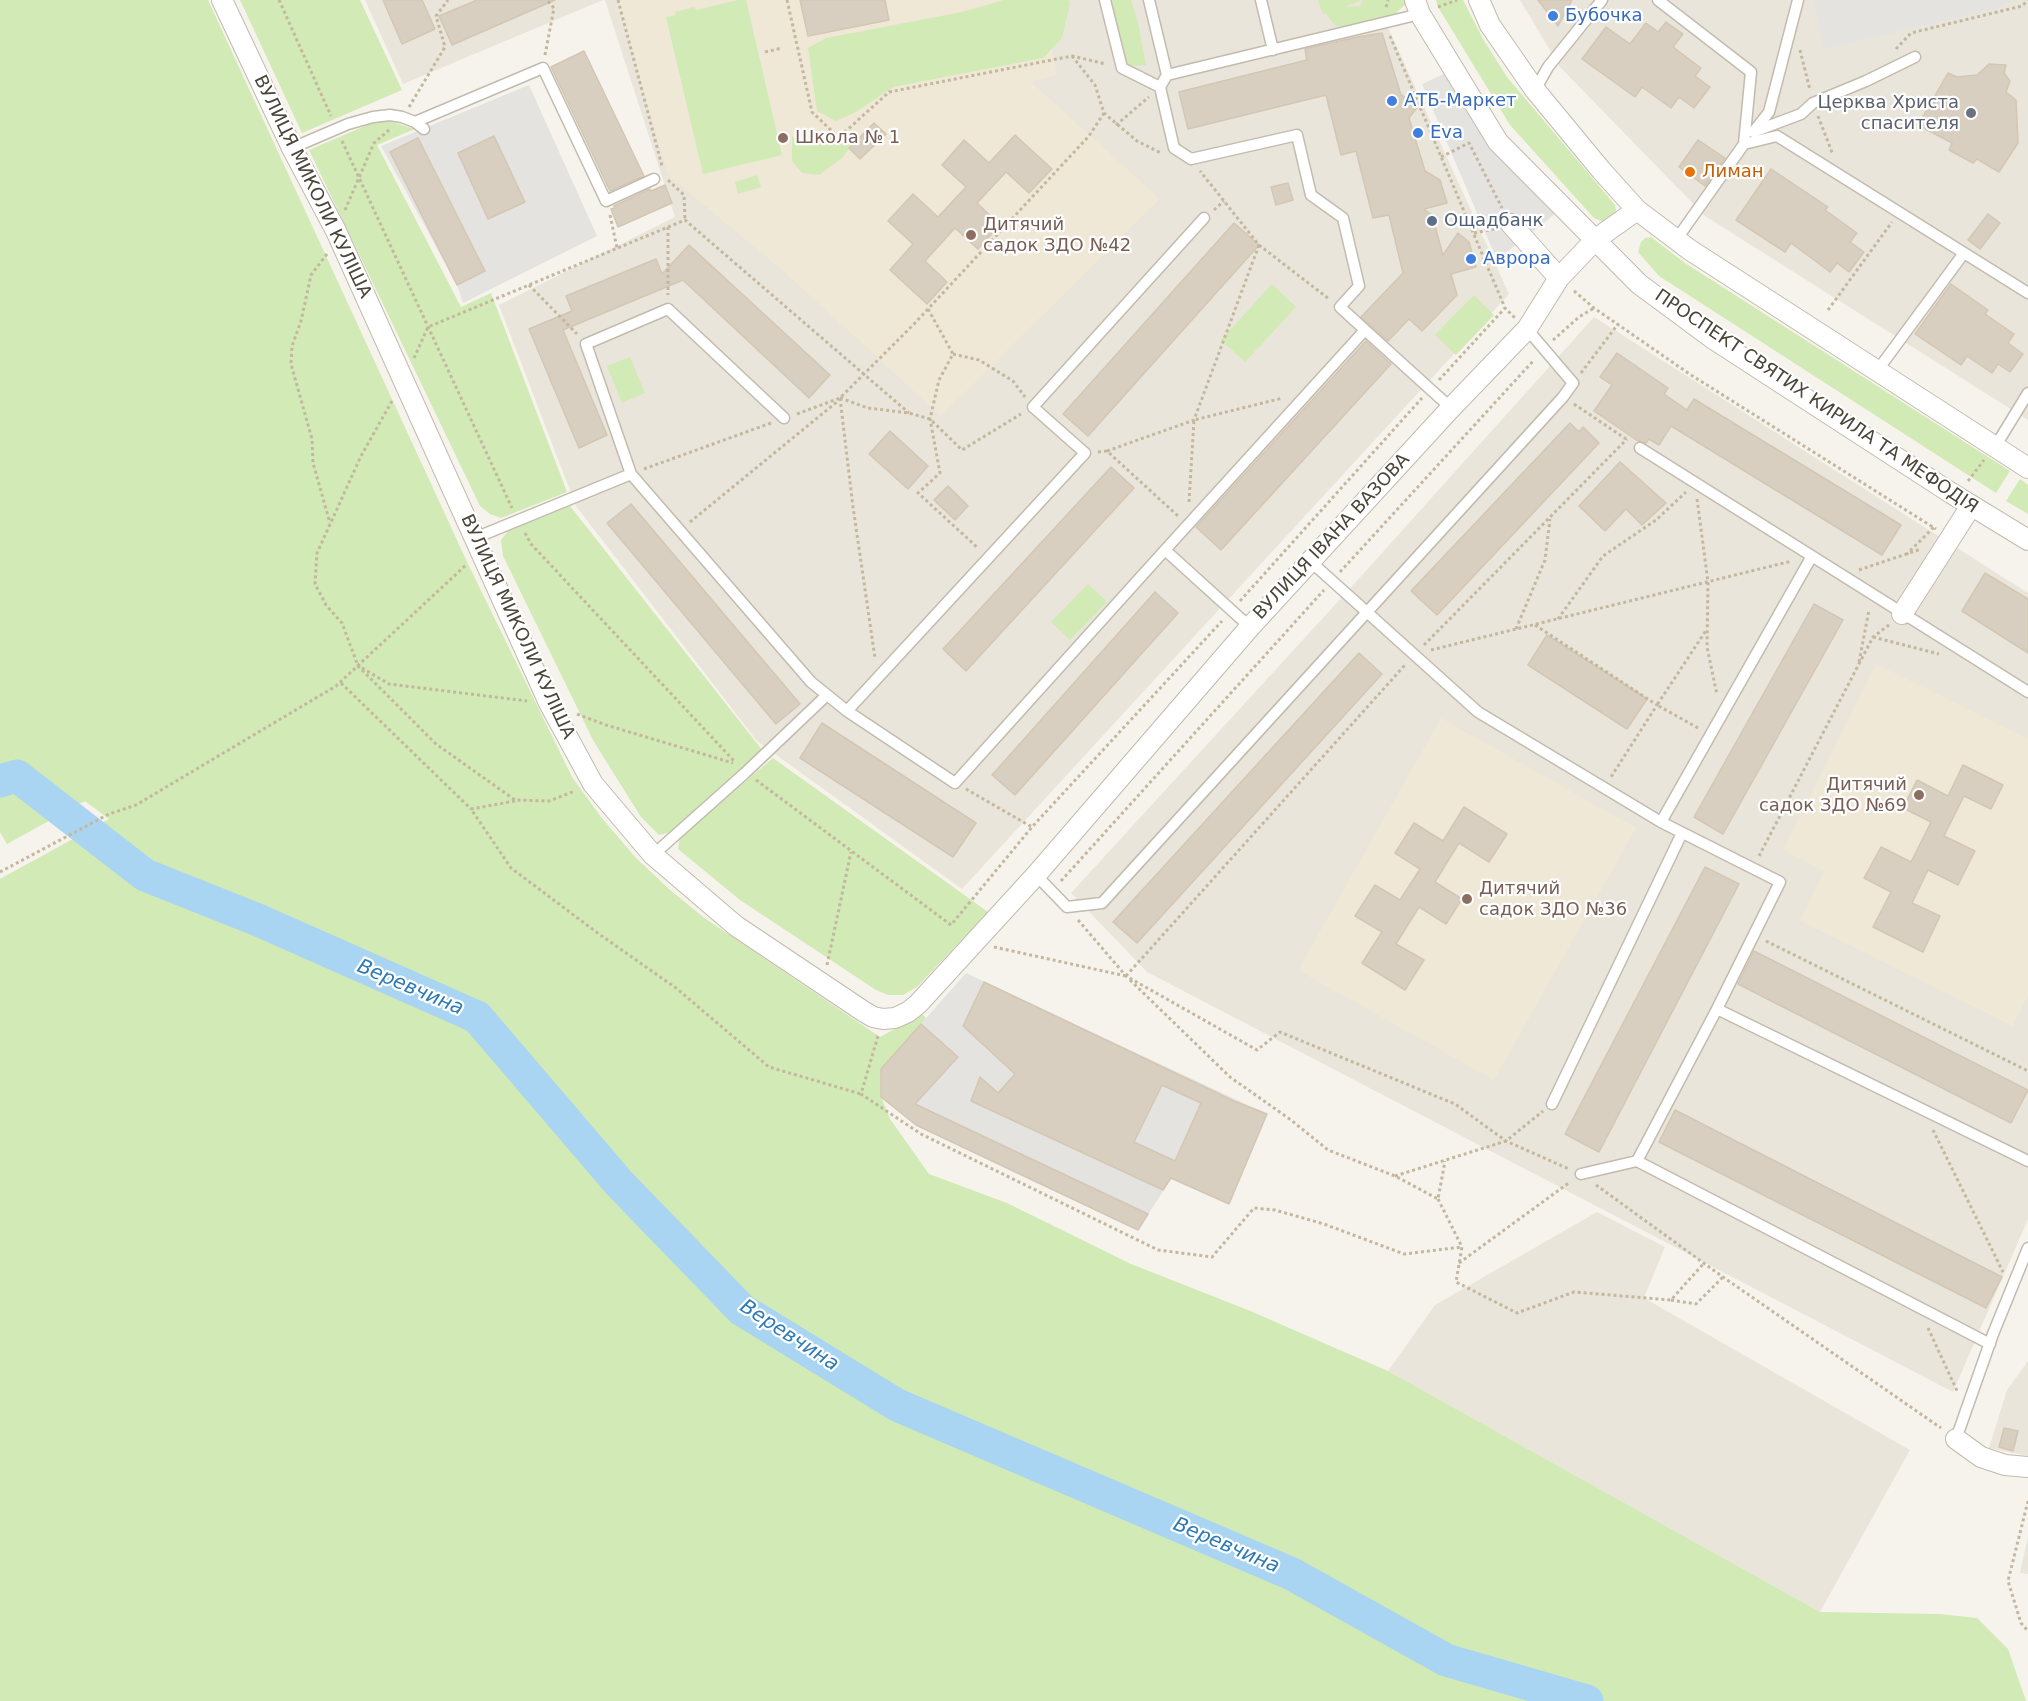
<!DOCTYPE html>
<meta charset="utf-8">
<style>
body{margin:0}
canvas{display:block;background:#f6f3ec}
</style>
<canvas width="2028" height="1701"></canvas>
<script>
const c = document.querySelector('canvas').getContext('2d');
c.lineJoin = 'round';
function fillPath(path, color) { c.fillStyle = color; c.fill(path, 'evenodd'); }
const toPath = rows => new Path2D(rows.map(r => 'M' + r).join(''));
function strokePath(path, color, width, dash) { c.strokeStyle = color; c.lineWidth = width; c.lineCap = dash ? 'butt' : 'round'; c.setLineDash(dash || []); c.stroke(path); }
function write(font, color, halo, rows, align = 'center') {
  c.font = font + ' "DejaVu Sans",sans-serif'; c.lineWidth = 4.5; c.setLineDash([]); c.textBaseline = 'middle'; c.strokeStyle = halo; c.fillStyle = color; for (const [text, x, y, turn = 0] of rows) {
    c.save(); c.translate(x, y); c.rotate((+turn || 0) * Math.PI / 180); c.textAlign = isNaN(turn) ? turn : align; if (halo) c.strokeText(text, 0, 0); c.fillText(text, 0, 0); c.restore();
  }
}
const residential = toPath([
 [365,0,603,0,403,84],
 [605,0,1378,0,1380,10,1509,294,962,889,757,741,576,506,499,305,675,217],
 [1520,0,2028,0,2028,420,1705,216,1560,67],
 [1594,317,2028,593,2028,1219,1953,1392,1147,972,1071,893,1355,583],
 [1597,1212,1665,1247,1644,1298,1910,1450,1820,1612,1388,1371,1435,1305],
 [2028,1361,2028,1456,1989,1448,2007,1390],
 [2028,1537,2028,1574,2020,1573]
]);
const education = toPath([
 [617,0,1042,0,1057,75,1031,82,1160,199,941,416,783,271,668,175],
 [1876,664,2028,739,2028,995,2013,1026,1800,921,1824,871,1783,850],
 [1441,718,1636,828,1494,1080,1298,970]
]);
const green = toPath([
 [0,0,208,0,468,564,572,777,601,817,635,857,669,889,703,917,880,1037,922,1014,926,1018,881,1069,881,1096,890,1119,929,1174,1007,1203,1131,1264,1248,1310,1388,1371,1820,1612,1940,1614,1977,1618,2008,1649,2026,1701,0,1701,0,879,109,819,85,801,7,844,0,832],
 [240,0,360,0,402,90,302,133],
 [738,0,746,0,782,155,703,174,666,17,676,15,675,12,694,7,696,10],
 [1004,0,1069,0,1070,4,1062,38,1043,58,893,87,856,112,836,121,817,111,808,48,826,38,962,12],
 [1111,0,1131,0,1138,23,1146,65,1127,66],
 [1318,0,1361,0,1345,7,1360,6,1363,0,1405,0,1406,4,1395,14,1358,25,1336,26,1325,13,1323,14],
 [1436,0,1463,0,1483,39,1507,77,1615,205,1616,210,1614,218,1603,222,1594,218,1510,125,1438,7],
 [388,121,415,129,377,145,461,307,491,293,567,492,501,518,490,514,480,506,309,150,372,123],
 [811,134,849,138,849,148,843,157,819,175,802,173,792,161,792,137],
 [757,175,761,187,738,194,735,182],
 [1651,237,1685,263,2010,471,1996,493,1659,276,1638,252,1641,242,1645,238],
 [1272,284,1296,307,1245,362,1221,340],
 [1474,295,1494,315,1456,355,1435,335],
 [630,357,645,393,622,403,607,366],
 [2020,479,2028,485,2028,514,2006,501],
 [570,506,763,751,671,832,659,835,641,817,594,742,503,556,501,540,508,531],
 [1088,584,1107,602,1070,640,1051,622],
 [773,758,988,912,917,987,903,995,888,995,876,990,740,900,678,849,680,837]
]);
const parking = toPath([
 [1814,0,2012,0,1998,8,1824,49],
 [1448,72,1494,147,1555,214,1497,260,1422,84],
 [529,85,597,236,463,303,457,285,381,146],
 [966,973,1267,1114,1229,1204,1171,1179,1138,1230,916,1125,881,1097,881,1069]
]);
const river = toPath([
 [0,781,17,776,145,875,258,920,477,1017,619,1183,742,1310,897,1405,1292,1574,1446,1660,1587,1701]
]);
const building = toPath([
 [383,0,422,0,435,29,402,44,383,0],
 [477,0,555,0,452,45,439,16,477,0],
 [800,0,885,0,889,20,808,36,800,0],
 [1538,0,1572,0,1558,26,1538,0],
 [1666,22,1683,34,1673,47,1701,68,1695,76,1710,87,1694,108,1679,97,1671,108,1642,87,1635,97,1582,59,1606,27,1630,44,1646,23,1658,32,1666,22],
 [1382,33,1401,95,1419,105,1409,118,1425,171,1440,180,1447,203,1424,209,1432,215,1443,255,1458,233,1469,242,1476,267,1451,274,1457,295,1422,331,1409,319,1388,341,1361,317,1403,273,1389,215,1373,218,1356,151,1341,155,1326,95,1188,129,1179,92,1307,60,1305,49,1357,37,1382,33],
 [584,51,644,176,610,191,551,67,584,51],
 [1989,64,2006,65,2004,73,2010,81,2006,92,2016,100,2018,143,1999,172,1977,159,1973,163,1949,150,1952,143,1918,125,1948,73,1957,77,1977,75,1989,64],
 [874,123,886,134,860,159,849,148,874,123],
 [1015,135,1052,169,1029,193,1006,172,977,203,1000,225,978,249,955,228,925,261,947,282,927,304,890,270,913,244,888,221,913,194,938,217,966,187,942,165,964,140,989,163,1015,135],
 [494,136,525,202,488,219,458,153,494,136],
 [418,138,485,271,457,285,390,152,418,138],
 [1698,140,1725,158,1705,186,1679,167,1698,140],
 [1771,169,1828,207,1825,210,1857,233,1850,242,1864,252,1849,272,1837,263,1830,272,1791,243,1785,252,1736,220,1771,169],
 [1288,183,1293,200,1276,205,1271,187,1288,183],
 [665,185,672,203,618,227,611,209,615,208,614,206,650,189,651,191,665,185],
 [1988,214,2000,223,1980,249,1968,240,1988,214],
 [1234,223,1259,245,1088,436,1063,414,1234,223],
 [689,245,830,375,809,398,683,280,563,330,607,435,579,448,529,329,572,311,566,296,656,259,662,274,689,245],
 [1951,284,1988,310,1985,314,2014,334,2008,343,2023,354,2010,372,1998,364,1992,373,1967,356,1961,365,1915,334,1951,284],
 [1366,341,1391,364,1221,550,1196,527,1366,341],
 [1617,353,1668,388,1664,394,1687,410,1694,399,1901,525,1882,555,1671,426,1659,445,1649,439,1646,443,1638,441,1594,411,1612,385,1600,377,1617,353],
 [1570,423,1579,432,1583,427,1599,443,1437,615,1411,591,1570,423],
 [890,431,928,466,908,489,869,454,890,431],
 [1620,462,1666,503,1642,525,1626,509,1605,531,1579,506,1620,462],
 [1111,467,1134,488,966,671,943,649,1111,467],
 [948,486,968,506,955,520,934,500,948,486],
 [631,504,800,704,776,724,607,523,631,504],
 [1985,573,2028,599,2028,653,1962,611,1985,573],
 [1155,592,1178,613,1015,795,992,775,1155,592],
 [1814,604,1843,620,1723,834,1694,817,1814,604],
 [1547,635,1647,699,1627,729,1528,665,1547,635],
 [1359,653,1382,674,1137,943,1113,922,1359,653],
 [822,723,976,823,953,857,800,758,822,723],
 [1963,765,2003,785,1991,809,1964,796,1944,836,1975,851,1958,885,1928,870,1912,903,1940,916,1923,952,1873,927,1891,892,1864,878,1881,847,1911,862,1931,822,1903,808,1917,780,1948,796,1963,765],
 [1464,807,1507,834,1489,862,1459,843,1435,882,1462,899,1446,924,1419,907,1396,944,1424,960,1405,990,1362,963,1382,932,1355,916,1375,885,1400,900,1420,869,1395,853,1414,823,1443,841,1464,807],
 [1705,867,1739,884,1599,1152,1565,1134,1705,867],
 [1754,951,2028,1090,2011,1123,1738,984,1754,951],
 [984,982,1234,1101,1267,1114,1229,1204,1171,1178,1163,1190,971,1101,980,1077,998,1093,1015,1074,963,1026,984,982],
 [1162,1085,1201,1103,1175,1161,1134,1142,1162,1085],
 [921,1024,958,1057,915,1104,1148,1214,1138,1230,916,1125,881,1097,881,1069,921,1024],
 [1675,1110,2002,1277,1986,1308,1659,1142,1675,1110],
 [2004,1428,2018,1431,2013,1451,1999,1447,2004,1428]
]);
const path = toPath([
 [279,0,331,116],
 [618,0,662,166],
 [787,0,812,112,835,134,846,131,889,92,1072,56,1106,64],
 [1386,7,1388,0],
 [1438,7,1457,0],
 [1390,36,1505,308,1515,318],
 [1896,49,1911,33,2022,6,2028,0],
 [1800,50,1810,90],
 [765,52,782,48],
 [545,55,554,8,547,0],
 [1072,56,1095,85,1104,113,1137,141,1161,153],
 [409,107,445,47,436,16,448,0],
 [1818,116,1833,155],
 [1116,125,1149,97],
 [342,141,512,508],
 [1441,157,1469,143,1502,208],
 [668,180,684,195,685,220],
 [345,210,374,143,389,130],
 [1214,210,1224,201],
 [610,215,617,248],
 [668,227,668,295],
 [1474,233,1494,229],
 [1259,245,1329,299],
 [327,254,311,275,301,321,292,346,291,364,312,439,313,463,330,523],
 [529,285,577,334],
 [1574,291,1594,308,1691,375,1936,529],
 [928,309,953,354,939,380,930,419,940,473,918,493,978,548],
 [1828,310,1892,222],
 [1553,340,1579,317,1594,308],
 [953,354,979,360,1013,381,1025,397],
 [414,358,428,327,685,220,909,413],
 [1581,373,1618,324],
 [1439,380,1505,308],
 [840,398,868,408,909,413,930,419,962,450,1021,414],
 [840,398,853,507,875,658],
 [392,401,361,456,317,553,315,584,326,605,342,623,358,666,436,744,515,800,549,801,575,791],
 [1574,404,1626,439],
 [797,414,840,398,914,324,1089,136,1104,113],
 [1107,451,1194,420,1259,245,1200,171],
 [1098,452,1107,451,1178,516],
 [644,469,771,423],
 [1968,481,1984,460],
 [1697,499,1708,582,1707,647,1717,695],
 [1189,502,1194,420,1283,398],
 [690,522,838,401],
 [525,533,531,544,735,762],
 [1906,555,1934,527],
 [1859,570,1921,549],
 [1340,572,1534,360],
 [1240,601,1422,398],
 [1558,619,1603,556,1656,520,1686,492],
 [1535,625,1657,705,1611,777],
 [1516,629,1545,560,1550,519],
 [1873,637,1939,654],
 [1424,645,1627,439],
 [1431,650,1792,561],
 [1859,662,1869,610],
 [362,668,389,684,527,701],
 [341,683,471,809],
 [577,714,606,725,733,763],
 [1698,728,1657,705,1707,629],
 [756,780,951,925,1032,827,1222,621],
 [966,789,1032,827],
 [515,801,471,809,511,868,599,934,676,988,769,1067,861,1094],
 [1759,856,1873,637,1889,625],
 [0,872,109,814,136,805,336,686,466,565],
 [1061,881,1324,590],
 [1078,920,1126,976,1257,1050,1280,1032,1455,1104,1506,1141,1569,1169],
 [1766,941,2028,1071],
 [994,947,1126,976],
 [827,965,851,852],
 [1126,976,1405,665],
 [1130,980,1230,1077,1291,1120,1328,1150,1395,1176,1438,1199,1445,1161],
 [878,1036,861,1094,921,1134,1158,1250,1212,1257,1254,1208,1275,1210,1324,1224,1404,1254,1462,1247],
 [1933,1130,2003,1272],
 [1395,1176,1506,1141,1543,1111],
 [1596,1185,1723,1277,1941,1428],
 [1438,1199,1462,1247,1456,1282,1517,1313,1574,1292,1671,1300,1704,1263],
 [1459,1263,1570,1182],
 [1671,1300,1696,1304,1723,1277],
 [1928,1328,1958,1393],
 [2028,1501,2008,1581,2021,1623,2028,1631]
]);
const service = toPath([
 [1105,0,1122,68,1160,87],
 [1149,0,1167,75,1420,14],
 [1261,0,1273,50],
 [1658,0,1751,72,1744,144],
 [1167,75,1160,87,1174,148,1191,159,1297,135,1311,195,1343,218,1359,286,1340,307,1365,330],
 [1535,90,1548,67,1602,0],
 [415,122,543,68,606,201,654,179],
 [1754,131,1769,112,1798,0],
 [1753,132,1801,114,1813,103,1866,81,1915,57],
 [292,148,348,124,373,117,390,115,402,117,415,122,424,129],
 [1676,240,1744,144,1777,136,2028,293],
 [1877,371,1964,253],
 [784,418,668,309,586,344,631,474,811,682,847,711],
 [1995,447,2028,393],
 [1640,448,2028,692],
 [475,538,631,474],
 [1165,550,955,783,847,711,1085,453,1033,407,1204,218],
 [1310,561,1478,712,1661,822,1812,556],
 [1250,627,1165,550,1365,330,1451,408],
 [653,855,745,773,827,695],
 [1036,875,1067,907,1102,903,1563,397,1573,383,1527,329],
 [1717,1009,2028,1161],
 [1552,1104,1682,833],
 [1637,1161,1717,1009,1780,882,1661,822],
 [1581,1174,1637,1161,1990,1344],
 [1956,1439,1993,1334,2028,1248]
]);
const minor = toPath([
 [222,0,292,148,336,231,549,703,593,784,653,855,736,926,863,1011,873,1017,883,1019,895,1018,908,1012,918,1004,1036,875,1250,627,1451,408,1527,329,1559,278,1596,239,1637,210],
 [1415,0,1420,14,1498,142,1639,284,1712,338,1951,493,2028,540],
 [1479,0,1490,25,1535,90,1601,170,1637,210,1690,250,2028,468],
 [1511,224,1559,278],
 [1902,614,1971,506],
 [1956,1439,1981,1457,2005,1465,2028,1467]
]);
const markers = [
 [1553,16,6,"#3f7fe0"],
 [1392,101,6,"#3f7fe0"],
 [1971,113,6,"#6b7280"],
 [1418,133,6,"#3f7fe0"],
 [783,138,6,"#8d6e63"],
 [1690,172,6,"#e8710a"],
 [1432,221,6,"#5c6f8a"],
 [971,235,6,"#8d6e63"],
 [1471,259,6,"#3f7fe0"],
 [1919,795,6,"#8d6e63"],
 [1467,899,6,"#8d6e63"]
];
const shopNames = [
 ["Бубочка",1565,16],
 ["АТБ-Маркет",1404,101],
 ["Eva",1430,133],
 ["Аврора",1483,259]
];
const worshipNames = [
 ["Церква Христа",1959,103],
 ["спасителя",1959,124]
];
const educationNames = [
 ["Школа № 1",795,138],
 ["Дитячий",983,225],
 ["садок ЗДО №42",983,246],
 ["Дитячий",1907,785,"right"],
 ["садок ЗДО №69",1907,806,"right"],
 ["Дитячий",1479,889],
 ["садок ЗДО №36",1479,910]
];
const foodNames = [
 ["Лиман",1702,172]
];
const streetNames = [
 ["ВУЛИЦЯ МИКОЛИ КУЛІША",312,187,64],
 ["ПРОСПЕКТ СВЯТИХ КИРИЛА ТА МЕФОДІЯ",1816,402,34],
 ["ВУЛИЦЯ ІВАНА ВАЗОВА",1332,537,-47],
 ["ВУЛИЦЯ МИКОЛИ КУЛІША",517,627,65]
];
const serviceNames = [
 ["Ощадбанк",1444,221]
];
const waterNames = [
 ["Веревчина",410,988,23],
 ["Веревчина",789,1336,33],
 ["Веревчина",1226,1546,23]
];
fillPath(residential, '#eae5da');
fillPath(education, '#efe8d6');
fillPath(green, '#d2eab5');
fillPath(parking, '#e5e3e0');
strokePath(river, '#a9d4f2', 33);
fillPath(building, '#d8cfc1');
strokePath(building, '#d3c7b4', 1.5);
strokePath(service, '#c2bbae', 13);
strokePath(minor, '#c2bbae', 22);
strokePath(path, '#c4b79f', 3, [3, 3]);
strokePath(service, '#fff', 10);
strokePath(minor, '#fff', 20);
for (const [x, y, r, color] of markers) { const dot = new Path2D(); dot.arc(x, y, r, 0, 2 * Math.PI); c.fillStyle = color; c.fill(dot); strokePath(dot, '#fff', 2); }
write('18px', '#366cbe', '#fff', shopNames, 'left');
write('18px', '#5b616d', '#fff', worshipNames, 'right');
write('18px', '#785e54', '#fff', educationNames, 'left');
write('18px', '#c56008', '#fff', foodNames, 'left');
write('18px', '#4b4439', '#fff', streetNames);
write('18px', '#4e5e75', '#fff', serviceNames, 'left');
write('italic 20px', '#2e7ab2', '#fff', waterNames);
</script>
